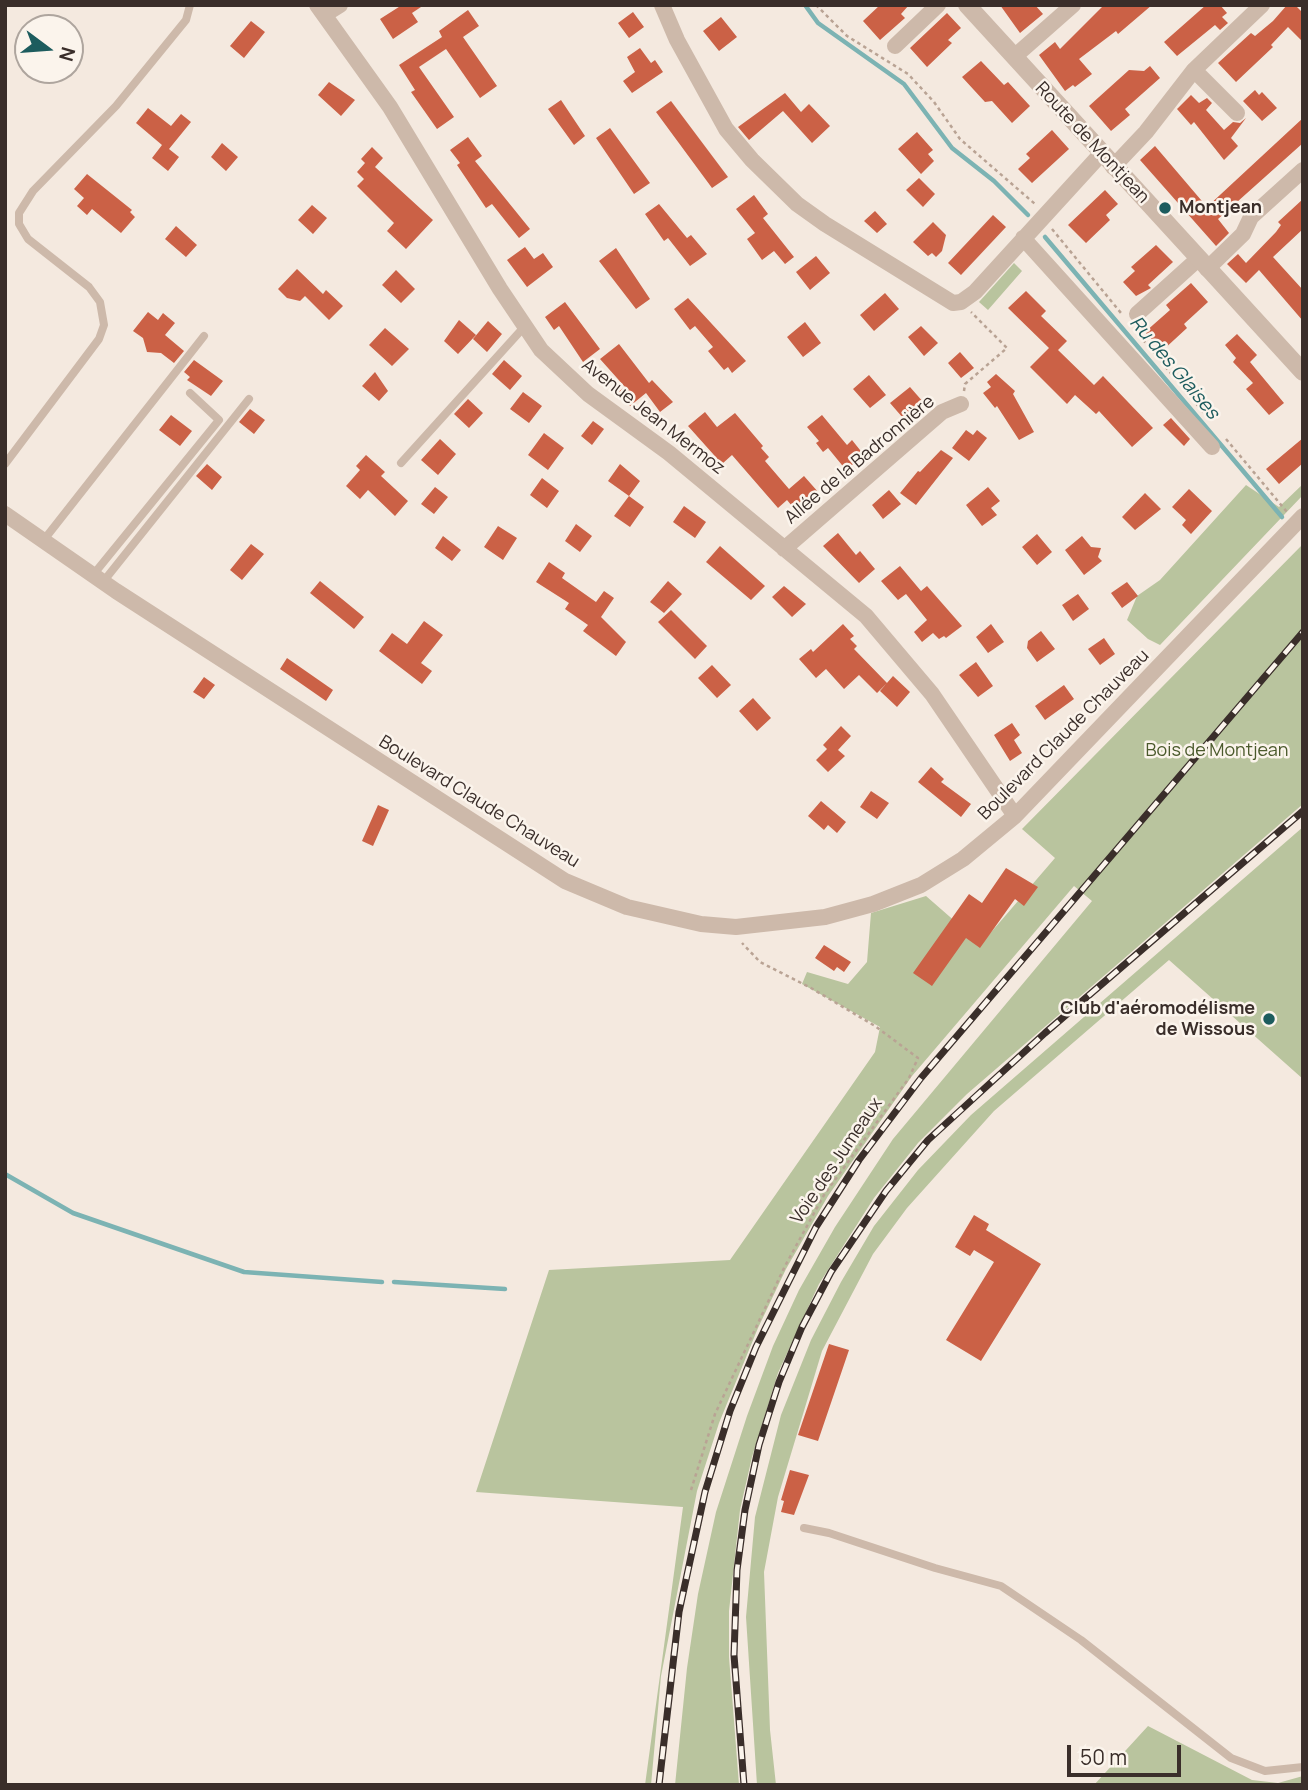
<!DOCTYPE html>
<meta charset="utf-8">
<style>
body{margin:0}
#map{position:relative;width:1308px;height:1790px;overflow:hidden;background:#f4e9df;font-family:Manrope,sans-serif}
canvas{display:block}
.frame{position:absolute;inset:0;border:7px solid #3a2e2a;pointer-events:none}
.north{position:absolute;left:14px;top:14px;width:70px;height:70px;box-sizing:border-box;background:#fbf4ec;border:2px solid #aea59e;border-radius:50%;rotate:106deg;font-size:19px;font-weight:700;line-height:28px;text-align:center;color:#3a2e2a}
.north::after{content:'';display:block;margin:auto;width:24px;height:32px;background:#1d5c5e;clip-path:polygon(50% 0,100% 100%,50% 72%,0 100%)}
.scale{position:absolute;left:1067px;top:1745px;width:114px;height:32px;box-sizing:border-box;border:4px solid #3a2e2a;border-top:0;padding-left:9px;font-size:21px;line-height:24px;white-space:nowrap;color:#3a2e2a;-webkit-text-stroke:5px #fbf4ec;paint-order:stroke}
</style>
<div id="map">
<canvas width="1308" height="1790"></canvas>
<div class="frame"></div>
<div class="north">N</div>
<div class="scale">50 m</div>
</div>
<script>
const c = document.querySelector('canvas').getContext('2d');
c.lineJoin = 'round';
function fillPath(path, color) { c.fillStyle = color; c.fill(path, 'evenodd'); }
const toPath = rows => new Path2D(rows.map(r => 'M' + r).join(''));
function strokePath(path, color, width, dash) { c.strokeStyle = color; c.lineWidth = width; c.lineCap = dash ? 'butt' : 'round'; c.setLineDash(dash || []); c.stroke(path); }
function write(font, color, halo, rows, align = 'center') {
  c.font = font + ' Manrope,sans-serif'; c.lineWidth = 5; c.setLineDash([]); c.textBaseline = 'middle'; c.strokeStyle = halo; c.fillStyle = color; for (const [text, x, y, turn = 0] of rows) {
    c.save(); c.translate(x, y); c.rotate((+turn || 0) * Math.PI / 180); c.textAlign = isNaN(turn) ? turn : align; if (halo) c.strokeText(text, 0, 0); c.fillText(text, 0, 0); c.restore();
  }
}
const green = toPath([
 [1014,263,1022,271,988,310,979,302],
 [1303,484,1303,495,1160,645,1148,639,1127,620,1137,596,1160,580,1246,485,1279,507],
 [1303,544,1303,804,967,1094,918,1143,874,1198,819,1284,778,1373,752,1457,740,1510,729,1611,729,1657,739,1785,675,1785,687,1668,698,1594,716,1512,747,1416,773,1346,799,1290,835,1227,893,1139,1092,901,1074,886,912,1076,828,1196,786,1269,758,1328,719,1423,697,1491,661,1676,651,1785,645,1785,683,1507,476,1492,549,1270,730,1260,875,1052,880,1027,802,984,807,972,848,984,867,962,871,913,926,896,981,944,1055,858,1022,829],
 [1303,827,1303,1079,1169,960,994,1111,907,1208,873,1254,822,1351,778,1497,764,1572,770,1730,776,1785,757,1785,746,1617,755,1517,781,1415,811,1340,841,1282,874,1226,918,1170,971,1115],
 [1148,1726,1252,1780,1278,1783,1303,1776,1303,1785,1094,1785]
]);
const stream = toPath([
 [805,5,818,23,904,84,952,148,994,181,1028,215],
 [1045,237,1282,517],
 [5,1174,73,1213,244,1272,382,1282],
 [394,1282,505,1289]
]);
const building = toPath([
 [402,5,424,5,412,13,418,22,393,39,380,19],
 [880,5,909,5,901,14,905,18,880,40,863,21],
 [1000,5,1035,5,1043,14,1020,33],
 [1104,5,1152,5,1118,34,1116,31,1079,59,1092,74,1075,87,1073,85,1065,91,1039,55,1055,42,1060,49],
 [1206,5,1220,5,1227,13,1222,17,1228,23,1220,30,1215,25,1177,56,1164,42],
 [1287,5,1295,5,1303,13,1303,42,1288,27,1271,45,1273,47,1236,82,1218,63,1251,33,1255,36,1273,21],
 [468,10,479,26,463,37,497,86,480,98,446,49,419,67,454,117,437,129,411,92,415,90,399,65,442,37,439,31],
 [633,12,644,27,629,38,618,23],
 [947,13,961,28,948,40,952,43,927,67,910,48],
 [721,17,737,37,719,51,703,31],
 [251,21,265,32,244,58,230,46],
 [640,48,651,63,655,60,663,72,632,93,623,81,635,72,627,57],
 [981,61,1004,85,1008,82,1030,106,1012,123,992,101,985,102,962,77],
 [1150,66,1160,78,1125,109,1130,115,1111,131,1089,106,1129,70,1144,71],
 [329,82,355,100,341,116,318,95],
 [1255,90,1259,95,1262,92,1277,108,1262,121,1243,101],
 [785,93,801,112,809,104,830,126,812,143,783,111,749,140,738,127],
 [1191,95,1199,103,1207,98,1212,103,1206,110,1224,130,1233,122,1240,123,1246,118,1231,138,1238,146,1224,160,1194,122,1191,125,1177,109],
 [561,100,585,136,574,145,548,109],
 [671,101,728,177,712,188,656,112],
 [148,108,171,126,181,114,191,122,169,149,179,157,168,171,152,158,162,145,136,123],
 [1303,118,1303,143,1218,219,1229,233,1216,246,1140,160,1155,146,1207,207],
 [610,128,650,183,634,194,596,138],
 [1052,130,1069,149,1032,183,1018,169,1030,158,1026,154],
 [917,132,933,150,928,154,934,161,921,174,898,149],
 [468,137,482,156,475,161,530,229,519,238,492,204,486,208,457,165,460,163,450,150],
 [222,143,238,157,226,171,211,157],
 [372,147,383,158,375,167,433,220,406,249,387,231,394,223,357,186,364,179,357,172,365,163,361,159],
 [87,174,132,210,130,212,135,217,121,233,92,209,87,215,77,206,84,198,74,189],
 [919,178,935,194,923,207,906,190],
 [1105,190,1118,204,1106,215,1110,220,1086,243,1068,225],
 [754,195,768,214,763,218,794,257,785,264,774,251,762,260,747,239,755,233,736,209],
 [1303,199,1303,229,1273,257,1303,290,1303,321,1259,270,1246,283,1227,264,1238,254,1246,263,1276,232,1281,225,1278,222],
 [659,204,687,238,691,235,707,254,690,266,668,238,664,241,645,214],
 [312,205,327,218,313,234,298,220],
 [875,211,887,224,877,233,864,221],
 [993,215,1006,227,961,275,948,263],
 [933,222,946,235,942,251,936,257,932,253,928,256,913,242],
 [176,226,197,245,186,257,165,239],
 [1156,245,1173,262,1148,285,1151,288,1136,296,1123,282,1135,271,1131,267],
 [525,247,534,259,543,253,553,267,527,287,507,260],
 [616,248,650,299,636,309,599,261],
 [816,256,830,273,810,290,796,272],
 [297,269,323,294,326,290,343,306,329,320,305,296,300,301,287,298,278,289],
 [396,270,415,289,401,303,382,285],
 [1191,283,1208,302,1184,324,1187,328,1162,351,1145,332,1170,310,1166,305],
 [1026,291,1046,311,1041,316,1067,341,1058,350,1094,385,1103,376,1153,428,1132,447,1099,411,1096,414,1075,395,1067,404,1030,367,1049,348,1008,308],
 [885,293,899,309,874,331,860,315],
 [688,298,746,361,732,373,728,367,724,370,708,351,713,347,695,326,690,330,674,309],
 [565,302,600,349,583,362,559,326,554,330,545,317],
 [148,312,158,320,163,313,175,323,165,335,184,351,174,363,161,353,147,352,143,338,133,331],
 [459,320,476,335,458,354,444,341],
 [488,321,502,334,487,352,473,339],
 [805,322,821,343,803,357,787,337],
 [921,326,938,343,924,356,908,337],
 [385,328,409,349,392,366,369,345],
 [1237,334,1257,355,1250,362,1284,403,1269,415,1246,389,1253,383,1233,362,1236,358,1225,345],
 [619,344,649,383,652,380,673,402,660,412,646,393,630,406,619,391,625,387,600,359],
 [960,352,974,368,961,378,948,363],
 [194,360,223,381,211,396,187,380,190,377,184,372],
 [504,360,522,376,510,390,492,374],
 [375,372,388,391,379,401,362,386],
 [996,374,1015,391,1013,394,1034,432,1019,440,997,406,995,408,983,393,991,387,987,382],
 [869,375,886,395,870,408,853,389],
 [910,387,924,403,903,418,890,403],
 [523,392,542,406,529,423,510,409],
 [468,399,483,413,469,428,454,414],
 [250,409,265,420,254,434,239,422],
 [705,412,717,427,735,413,763,446,761,448,769,457,765,461,789,489,804,476,819,493,797,512,787,500,778,508,732,455,722,464,688,426],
 [171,415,192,431,180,446,159,430],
 [822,415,847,445,852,440,864,455,846,470,828,448,823,452,816,443,819,441,807,427],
 [1171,418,1190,439,1184,446,1163,425],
 [593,421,604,429,592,445,581,436],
 [966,430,973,435,977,430,987,438,969,461,952,448],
 [544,433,564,448,548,470,528,455],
 [1303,438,1303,463,1279,484,1266,469],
 [440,439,456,454,438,475,421,460],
 [941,450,953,458,916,505,900,493,918,471,920,472],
 [366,455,385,472,381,476,408,501,395,516,368,490,360,499,346,486,360,470,356,466],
 [207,464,222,477,212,490,196,476],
 [620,464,640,481,629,496,644,507,630,527,614,516,629,496,608,481],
 [542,478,559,491,547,508,530,495],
 [435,487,448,497,434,514,421,504],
 [988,487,1000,501,991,508,997,515,982,526,966,505],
 [1189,489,1212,511,1191,534,1182,525,1186,520,1172,507],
 [889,490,901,504,883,519,872,505],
 [1145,493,1161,509,1135,530,1122,517],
 [684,506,706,522,695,538,673,522],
 [576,524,592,536,580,552,565,541],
 [498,526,517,538,503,560,484,547],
 [838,533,856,555,860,551,875,569,859,583,823,546],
 [1037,534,1052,552,1037,565,1022,547],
 [443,536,461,550,452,561,435,548],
 [1082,536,1091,547,1101,548,1098,557,1102,561,1084,575,1065,550],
 [251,544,264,554,242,580,230,570],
 [720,546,765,586,751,600,706,562],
 [549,562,565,573,562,578,596,602,604,591,614,598,601,617,626,642,616,656,583,631,588,625,565,609,569,603,536,582],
 [900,566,921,591,927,586,962,626,946,638,944,636,939,639,933,633,922,642,914,632,927,620,906,594,898,600,881,581],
 [320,581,364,617,354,629,310,593],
 [668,581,682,594,664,613,650,602],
 [1127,582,1138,596,1122,608,1111,593],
 [784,586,806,604,792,617,772,597],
 [1078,594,1089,609,1073,621,1062,605],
 [671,610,707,646,695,659,658,622],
 [424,621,443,635,421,663,432,671,422,684,379,651,392,633,407,644],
 [843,624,854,636,850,639,857,646,854,649,887,683,877,693,859,675,844,689,826,669,816,678,799,659,811,649,813,652],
 [991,624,1004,642,988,653,976,637],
 [1041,631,1055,649,1037,662,1027,648,1028,641],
 [1104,638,1115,654,1100,665,1088,649],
 [287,658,333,690,326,701,280,669],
 [976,662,993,686,978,697,959,675],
 [712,665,731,685,717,698,698,678],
 [893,676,910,692,897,707,880,691],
 [204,677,215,685,204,699,193,692],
 [1064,685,1074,699,1045,720,1035,706],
 [753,698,771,718,757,731,739,711],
 [1012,723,1020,735,1014,740,1022,753,1010,761,994,735],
 [841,726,851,736,838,750,845,756,828,772,816,760,827,749,823,745],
 [931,767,944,779,941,782,971,804,961,817,918,782],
 [871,791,889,803,877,819,860,807],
 [821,801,846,822,837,833,828,825,824,830,808,816],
 [378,805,389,810,373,846,362,841],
 [1006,868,1038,887,1024,906,1015,899,980,948,966,938,932,986,913,973,969,894,982,903],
 [824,945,851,962,844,972,837,967,834,971,815,958],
 [974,1215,989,1224,986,1230,1041,1264,981,1361,946,1340,994,1262,974,1250,970,1256,955,1247],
 [829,1344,849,1350,818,1441,798,1435],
 [790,1470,809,1475,794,1515,781,1512,784,1501,781,1500]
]);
const path = toPath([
 [816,5,847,36,908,74,934,102,960,139,1035,204],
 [1052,229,1121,313],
 [1134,329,1204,413],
 [964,391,965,384,1007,348,971,312],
 [1226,439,1287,512],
 [691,1490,715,1414,785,1266,824,1195,909,1078,918,1058,875,1026,811,988,760,962,742,943]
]);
const service = toPath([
 [401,463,525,326],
 [5,464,99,339,104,325,100,302,89,287,28,239,19,224,19,213,33,191,116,106,186,20,190,5],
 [43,541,204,336],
 [93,575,219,420,190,393],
 [103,582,249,399],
 [804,1528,829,1533,935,1568,1001,1586,1081,1640,1231,1758,1265,1771,1303,1767]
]);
const minor = toPath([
 [317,5,390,107,500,289,541,350,588,394,669,453,866,616,932,694,1015,816],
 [662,5,677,40,726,129,752,160,797,204,825,224,953,303,961,302,975,292,1101,154],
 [324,15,340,5],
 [895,46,938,5],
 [1014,57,1073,5],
 [1194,70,1237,113],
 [1113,167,1146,132,1194,70,1262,5],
 [1023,238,1212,447],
 [1207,269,1243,234,1251,217,1303,170],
 [1137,314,1198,259],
 [5,514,116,591,565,881,627,907,701,924,736,927,825,917,873,904,921,885,963,859,1015,816,1303,516],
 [784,549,942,412,961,404]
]);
const tertiary = toPath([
 [967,5,1303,372]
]);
const rail = toPath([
 [659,1785,679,1612,705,1492,730,1411,756,1347,816,1227,859,1160,921,1078,1303,632],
 [744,1785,734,1655,737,1570,745,1510,759,1445,779,1382,802,1327,831,1272,886,1191,928,1140,1045,1033,1303,811]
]);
const markers = [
 [1165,208,7,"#1d5c5e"],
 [1269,1019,7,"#1d5c5e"]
];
const streetNames = [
 ["Route de Montjean",1092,143,47],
 ["Avenue Jean Mermoz",653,417,38],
 ["Allée de la Badronnière",860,460,-40],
 ["Boulevard Claude Chauveau",1064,735,-45],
 ["Boulevard Claude Chauveau",479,802,32],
 ["Voie des Jumeaux",837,1161,-56]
];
const poiNames = [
 ["Montjean",1179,208],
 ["Club d'aéromodélisme",1255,1009,"right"],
 ["de Wissous",1255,1030,"right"]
];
const parkNames = [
 ["Bois de Montjean",1217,751]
];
const waterNames = [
 ["Ru des Glaises",1174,368,50]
];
fillPath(green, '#b9c49e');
strokePath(stream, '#7cb3b3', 4.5);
fillPath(building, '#cb6146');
strokePath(path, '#b9a394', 2.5, [3.5, 3.5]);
strokePath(service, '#cdb9aa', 8);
strokePath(minor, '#cdb9aa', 16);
strokePath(tertiary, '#cdb9aa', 18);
strokePath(rail, '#3a2e2a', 7);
strokePath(rail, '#fbf4ec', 4.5, [13]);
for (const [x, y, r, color] of markers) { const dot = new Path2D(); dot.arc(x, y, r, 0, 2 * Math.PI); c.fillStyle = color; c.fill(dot); strokePath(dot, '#fbf4ec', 2.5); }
write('18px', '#3a2e2a', '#fbf4ec', streetNames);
write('bold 18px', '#3a2e2a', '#fbf4ec', poiNames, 'left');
write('18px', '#4b5a2c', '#fbf4ec', parkNames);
write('italic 19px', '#1d5c5e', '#fbf4ec', waterNames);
</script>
